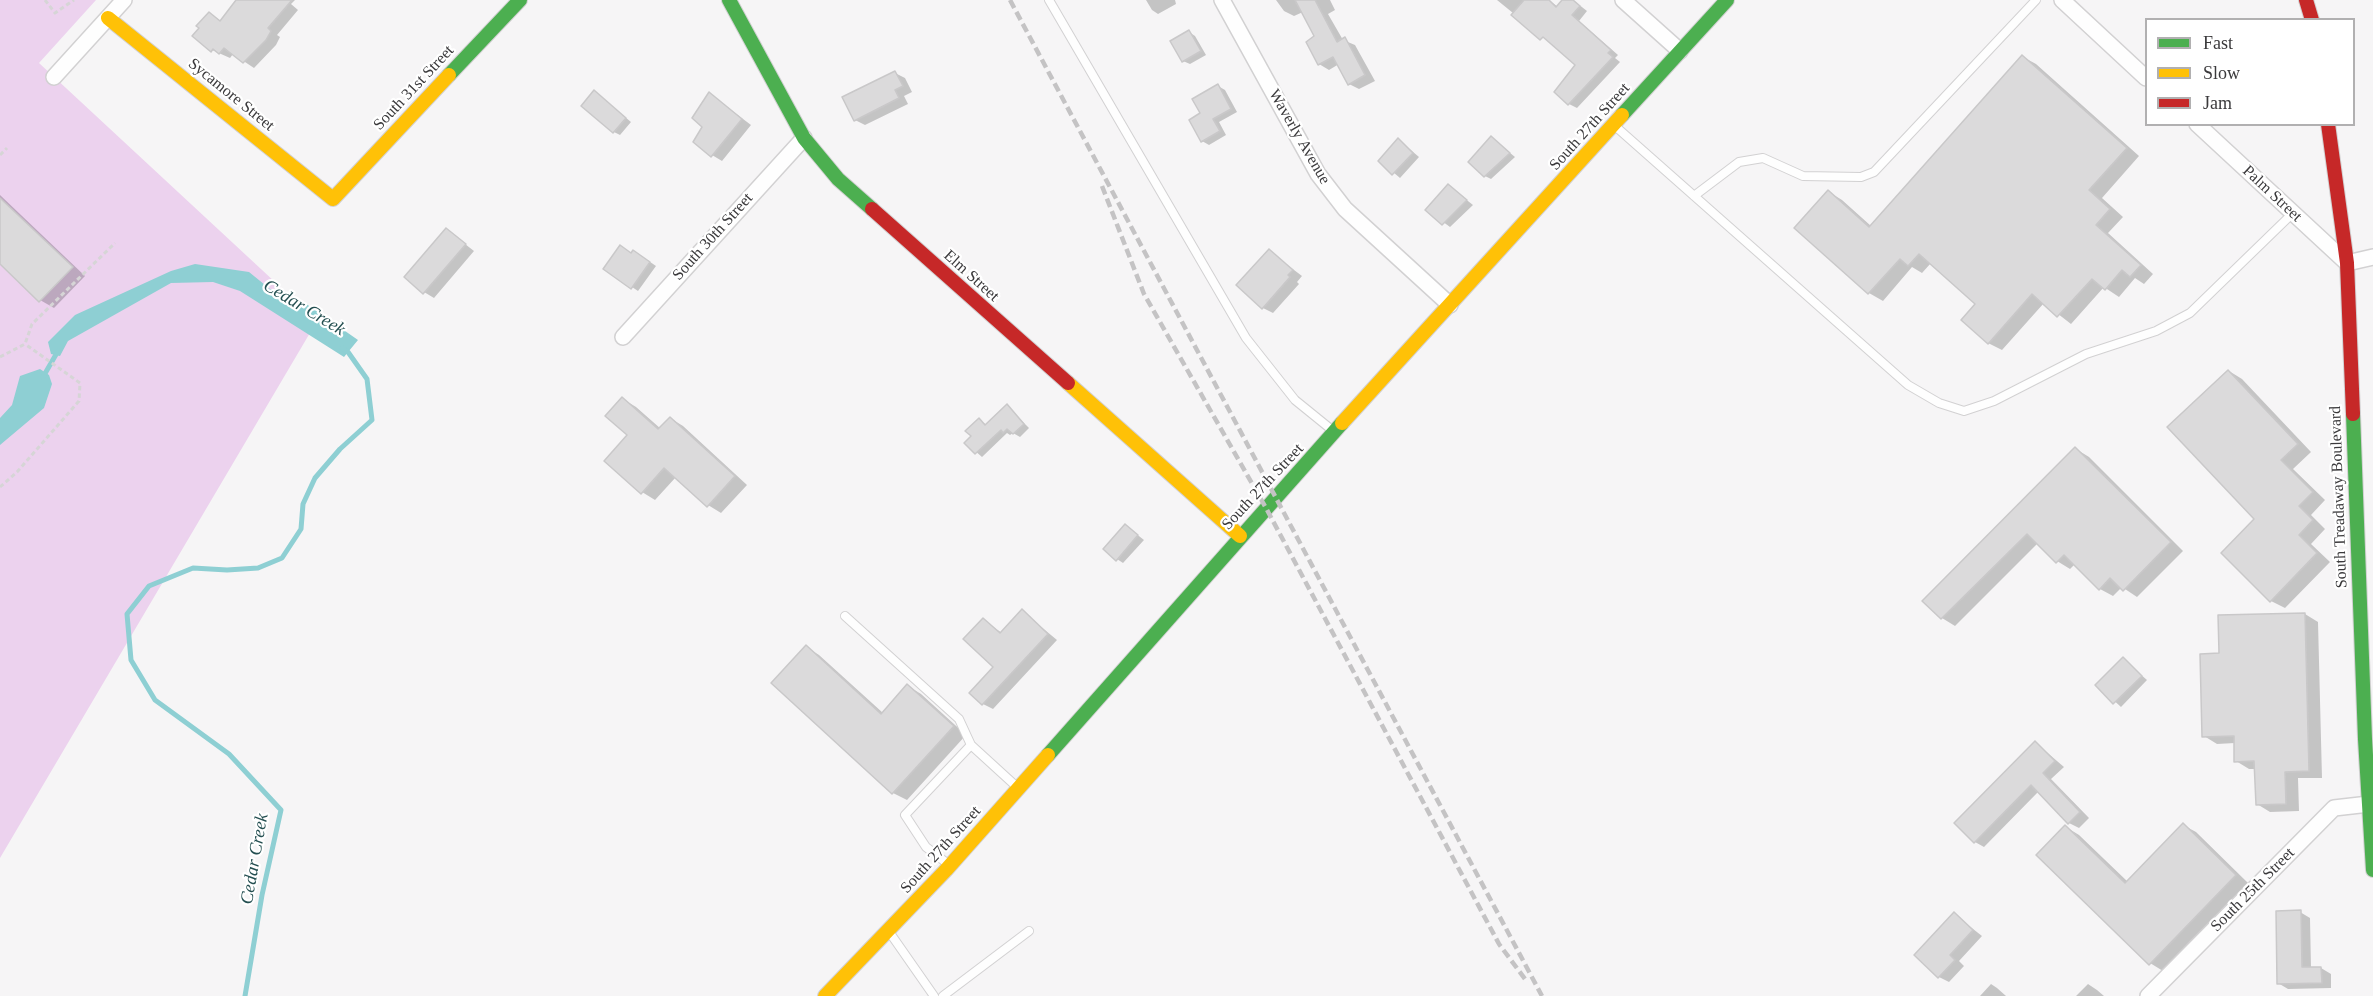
<!DOCTYPE html>
<style>
body{margin:0}
#map{position:relative;width:2373px;height:996px;overflow:hidden;background:#f6f5f6;font-family:"Times New Roman",serif}
canvas{display:block}
.legend{position:absolute;left:2145px;top:18px;width:210px;height:108px;box-sizing:border-box;background:#fff;border:2px solid #b1b0b1;margin:0;padding:8px 10px;list-style:none;font-size:18px;color:#3b3a3c}
.legend li{display:flex;align-items:center;gap:12px;height:30px}
.legend b{width:30px;border:2px solid #b1b0b1}
</style>
<div id="map">
<canvas width="2373" height="996"></canvas>
<ul class="legend">
<li><b style="height:8px;background:#4caf50"></b>Fast</li>
<li><b style="height:8px;background:#ffc107"></b>Slow</li>
<li><b style="height:8px;background:#c62828"></b>Jam</li>
</ul>
</div>
<script>
const c = document.querySelector('canvas').getContext('2d');
c.lineJoin = 'round';
function fillPath(path, color) { c.fillStyle = color; c.fill(path, 'evenodd'); }
const toPath = rows => new Path2D(rows.map(r => 'M' + r).join(''));
function strokePath(path, color, width, dash) { c.strokeStyle = color; c.lineWidth = width; c.lineCap = dash ? 'butt' : 'round'; c.setLineDash(dash || []); c.stroke(path); }
function write(font, color, halo, rows, align = 'center') {
  c.font = font + ' "Times New Roman",serif'; c.lineWidth = 4.5; c.setLineDash([]); c.textBaseline = 'middle'; c.strokeStyle = halo; c.fillStyle = color; for (const [text, x, y, turn = 0] of rows) {
    c.save(); c.translate(x, y); c.rotate((+turn || 0) * Math.PI / 180); c.textAlign = isNaN(turn) ? turn : align; if (halo) c.strokeText(text, 0, 0); c.fillText(text, 0, 0); c.restore();
  }
}
const green = toPath([
 [0,0,96,0,39,63,317,321,0,858]
]);
const water = toPath([
 [195,264,249,272,270,289,302,301,358,340,344,357,240,291,213,282,171,283,68,341,60,356,51,354,48,342,75,315,171,271],
 [40,369,49,375,52,384,44,408,0,445,0,418,12,405,20,376]
]);
const shadow = toPath([
 [238,0,295,0,291,4,298,10,277,35,280,37,276,45,254,68,233,54,230,58,212,50,209,13,221,21],
 [1146,0,1175,0,1176,4,1158,14,1152,10],
 [1276,0,1330,0,1335,10,1328,14,1343,40,1355,45,1375,81,1359,89,1349,84,1339,64,1329,70,1319,64,1316,36,1303,12,1294,16,1284,11],
 [1497,0,1549,0,1558,7,1564,0,1573,0,1587,11,1579,21,1618,55,1615,58,1620,62,1577,108,1569,104,1577,65],
 [1189,32,1195,36,1206,55,1190,64,1183,61],
 [2023,57,2036,64,2139,156,2102,198,2123,217,2108,233,2153,274,2144,284,2135,278,2119,297,2104,287,2071,324,2044,303,2002,350,1988,343,1977,304,1931,263,1922,273,1912,267,1883,301,1869,293,1797,228,1829,192,1842,200,1871,226],
 [895,73,905,78,912,92,904,96,908,104,865,125,855,120],
 [1218,86,1225,90,1237,112,1219,122,1226,135,1209,145,1202,141,1202,114],
 [710,94,751,125,722,161,712,155,704,127],
 [600,96,631,122,620,135,614,132],
 [1492,138,1515,157,1491,179,1485,176],
 [1399,140,1419,157,1400,178,1380,161],
 [1449,186,1473,205,1450,227,1427,210],
 [0,195,85,276,54,308,40,300,0,262],
 [447,230,474,251,434,298,424,292],
 [1269,251,1302,276,1297,282,1299,284,1273,313,1263,308],
 [632,255,640,255,656,266,638,291,605,269],
 [2229,371,2242,379,2311,452,2293,469,2325,500,2311,515,2325,529,2311,544,2330,562,2285,608,2271,601,2223,553,2256,519],
 [623,399,636,407,661,429,670,418,683,426,747,485,721,513,708,505,676,477,655,500,642,492],
 [1007,406,1029,428,1020,437,1013,433,1010,435,1007,433,982,457,966,443,973,436,979,420,987,425],
 [2076,449,2089,457,2183,551,2137,597,2122,587,2113,596,2100,589,2075,564,2070,569,2057,561,2038,543,1955,626,1942,618,1925,601],
 [1125,525,1144,540,1123,563,1117,559],
 [1022,611,1057,640,993,709,983,704,995,667,983,620,1002,633],
 [2305,614,2318,622,2322,778,2298,778,2299,811,2270,812,2257,804,2256,769,2249,769,2236,761,2235,743,2217,744,2204,736,2221,655],
 [806,647,819,655,883,713,908,686,921,694,966,735,907,800,893,793,773,683],
 [2123,659,2147,680,2121,707,2097,685],
 [2036,743,2064,767,2051,779,2089,818,2079,828,2069,823,2039,791,1984,847,1975,842],
 [2183,825,2196,832,2248,883,2163,971,2150,963,2066,827,2079,835,2128,882],
 [2300,912,2310,918,2311,968,2321,968,2331,974,2331,988,2288,989,2278,983],
 [1954,914,1982,936,1959,961,1964,966,1949,982,1939,977],
 [1991,984,1997,988,2006,996,1980,996],
 [2088,984,2097,990,2104,996,2076,996]
]);
const stream = toPath([
 [43,377,58,351],
 [245,996,262,895,281,810,229,754,155,700,131,660,127,614,149,586,193,568,227,570,258,568,282,558,301,529,303,504,315,478,340,449,372,420,367,379,348,352,342,348]
]);
const building = toPath([
 [236,0,292,0,268,28,271,31,266,40,243,63,224,48,219,54,213,49,211,52,192,36,199,28,196,26,209,12,220,21,236,0],
 [1295,0,1315,0,1337,42,1345,37,1365,75,1348,85,1333,57,1318,65,1306,42,1314,36,1295,0],
 [1524,0,1549,0,1556,7,1562,0,1573,0,1580,6,1572,15,1611,50,1608,53,1613,57,1568,105,1554,92,1575,65,1543,37,1540,40,1511,15,1524,0],
 [1189,30,1201,51,1182,62,1170,41,1189,30],
 [2022,55,2127,148,2089,190,2110,209,2096,225,2141,265,2130,277,2122,270,2105,290,2092,279,2057,317,2032,294,1988,344,1961,320,1975,304,1919,254,1908,266,1900,259,1868,294,1794,228,1828,190,1869,227,2022,55],
 [895,71,903,86,895,90,899,98,854,121,842,97,895,71],
 [1218,84,1231,109,1213,119,1220,131,1201,142,1189,120,1200,113,1192,99,1218,84],
 [594,90,626,118,613,133,581,106,594,90],
 [709,92,742,119,711,157,693,142,702,127,692,118,709,92],
 [1491,136,1510,153,1484,177,1468,162,1491,136],
 [1398,138,1413,153,1392,175,1378,161,1398,138],
 [1448,184,1467,200,1442,225,1425,210,1448,184],
 [0,198,73,267,39,302,0,264,0,198],
 [446,228,466,244,423,294,404,277,446,228],
 [620,245,631,253,633,250,650,262,631,289,603,269,620,245],
 [1269,249,1293,270,1288,275,1290,277,1262,309,1236,285,1269,249],
 [2228,370,2298,444,2281,460,2313,492,2299,506,2313,520,2299,535,2317,553,2270,602,2221,553,2254,519,2167,427,2228,370],
 [622,397,658,429,670,417,735,476,707,507,664,468,641,494,604,461,627,435,605,416,622,397],
 [1007,404,1024,424,1013,434,1007,429,1003,433,1001,430,975,454,964,443,971,436,965,431,979,418,985,425,1007,404],
 [2075,447,2171,542,2123,591,2110,578,2099,590,2064,555,2056,563,2027,534,1941,619,1922,601,2075,447],
 [1125,524,1138,535,1116,561,1103,549,1125,524],
 [1022,609,1048,634,982,705,969,693,993,667,963,639,983,618,1000,633,1022,609],
 [2305,613,2309,771,2285,772,2286,804,2256,805,2254,761,2234,762,2234,736,2202,737,2200,654,2219,653,2218,615,2305,613],
 [806,645,881,714,907,684,954,726,892,794,771,683,806,645],
 [2123,657,2142,676,2113,704,2095,685,2123,657],
 [2035,741,2055,761,2043,773,2080,812,2068,824,2031,785,1974,843,1954,823,2035,741],
 [2183,823,2236,875,2149,965,2036,855,2065,825,2125,883,2183,823],
 [2301,910,2302,967,2321,967,2322,983,2277,984,2276,911,2301,910],
 [1954,912,1973,930,1950,955,1955,960,1938,978,1914,955,1954,912]
]);
const path = toPath([
 [45,0,55,13,74,0],
 [0,155,7,148],
 [0,357,25,344,32,324,115,243],
 [0,487,17,472,79,401,80,383,25,344]
]);
const lane = toPath([
 [1049,0,1246,338,1295,400,1332,430],
 [1615,126,1908,385,1939,403,1964,411,1994,401,2086,354,2156,331,2190,313,2293,213],
 [1694,196,1739,162,1763,158,1803,176,1861,177,1874,172,2036,0],
 [845,616,959,719,971,745],
 [948,864,926,847,905,815,971,745,1017,787],
 [890,933,934,996],
 [943,996,1029,931]
]);
const street = toPath([
 [1222,0,1318,174,1345,209,1450,305],
 [1623,0,1680,51],
 [2062,0,2146,78],
 [54,77,124,0],
 [2197,124,2347,263,2373,257],
 [623,337,804,138],
 [2148,996,2334,808,2369,804]
]);
const fast = toPath([
 [729,0,804,138,838,179,872,209],
 [449,75,520,0],
 [1622,115,1727,0],
 [2353,414,2365,739,2373,870],
 [1048,755,1342,423]
]);
const slow = toPath([
 [108,18,333,199,449,75],
 [1068,383,1240,536],
 [1342,423,1622,115],
 [825,996,946,870,1048,755]
]);
const jam = toPath([
 [2306,0,2312,20],
 [2328,124,2347,263,2353,414],
 [872,209,1068,383]
]);
const rail = toPath([
 [1010,0,1542,996],
 [1102,186,1144,294,1266,508,1499,944,1525,979]
]);
const streetNames = [
 ["South 31st Street",414,88,-47],
 ["Sycamore Street",231,95,39],
 ["South 27th Street",1590,127,-48],
 ["Waverly Avenue",1299,137,60],
 ["Palm Street",2272,194,43],
 ["South 30th Street",713,237,-48],
 ["Elm Street",971,276,42],
 ["South 27th Street",1263,487,-47],
 ["South Treadaway Boulevard",2339,497,-92],
 ["South 27th Street",941,850,-48],
 ["South 25th Street",2253,890,-45]
];
const waterNames = [
 ["Cedar Creek",304,308,31],
 ["Cedar Creek",255,859,-80]
];
fillPath(green, '#ecd2ee');
fillPath(water, '#8ecfd3');
fillPath(shadow, '#0003');
strokePath(stream, '#8ecfd3', 5);
fillPath(building, '#dbdadb');
strokePath(building, '#c9c8c9', 1.5);
strokePath(lane, '#d2d1d2', 10);
strokePath(street, '#d2d1d2', 18);
strokePath(fast, '#d2d1d2', 16);
strokePath(slow, '#d2d1d2', 16);
strokePath(jam, '#d2d1d2', 16);
strokePath(path, '#d6d5d6', 3, [4.5, 3]);
strokePath(lane, '#fefefe', 8);
strokePath(street, '#fefefe', 15);
strokePath(fast, '#4caf50', 14);
strokePath(slow, '#ffc107', 14);
strokePath(jam, '#c62828', 14);
strokePath(rail, '#c4c3c4', 4.5, [9, 4.5]);
write('16px', '#3b3a3c', '#fff', streetNames);
write('italic 18px', '#244f51', '#fff', waterNames);
</script>
